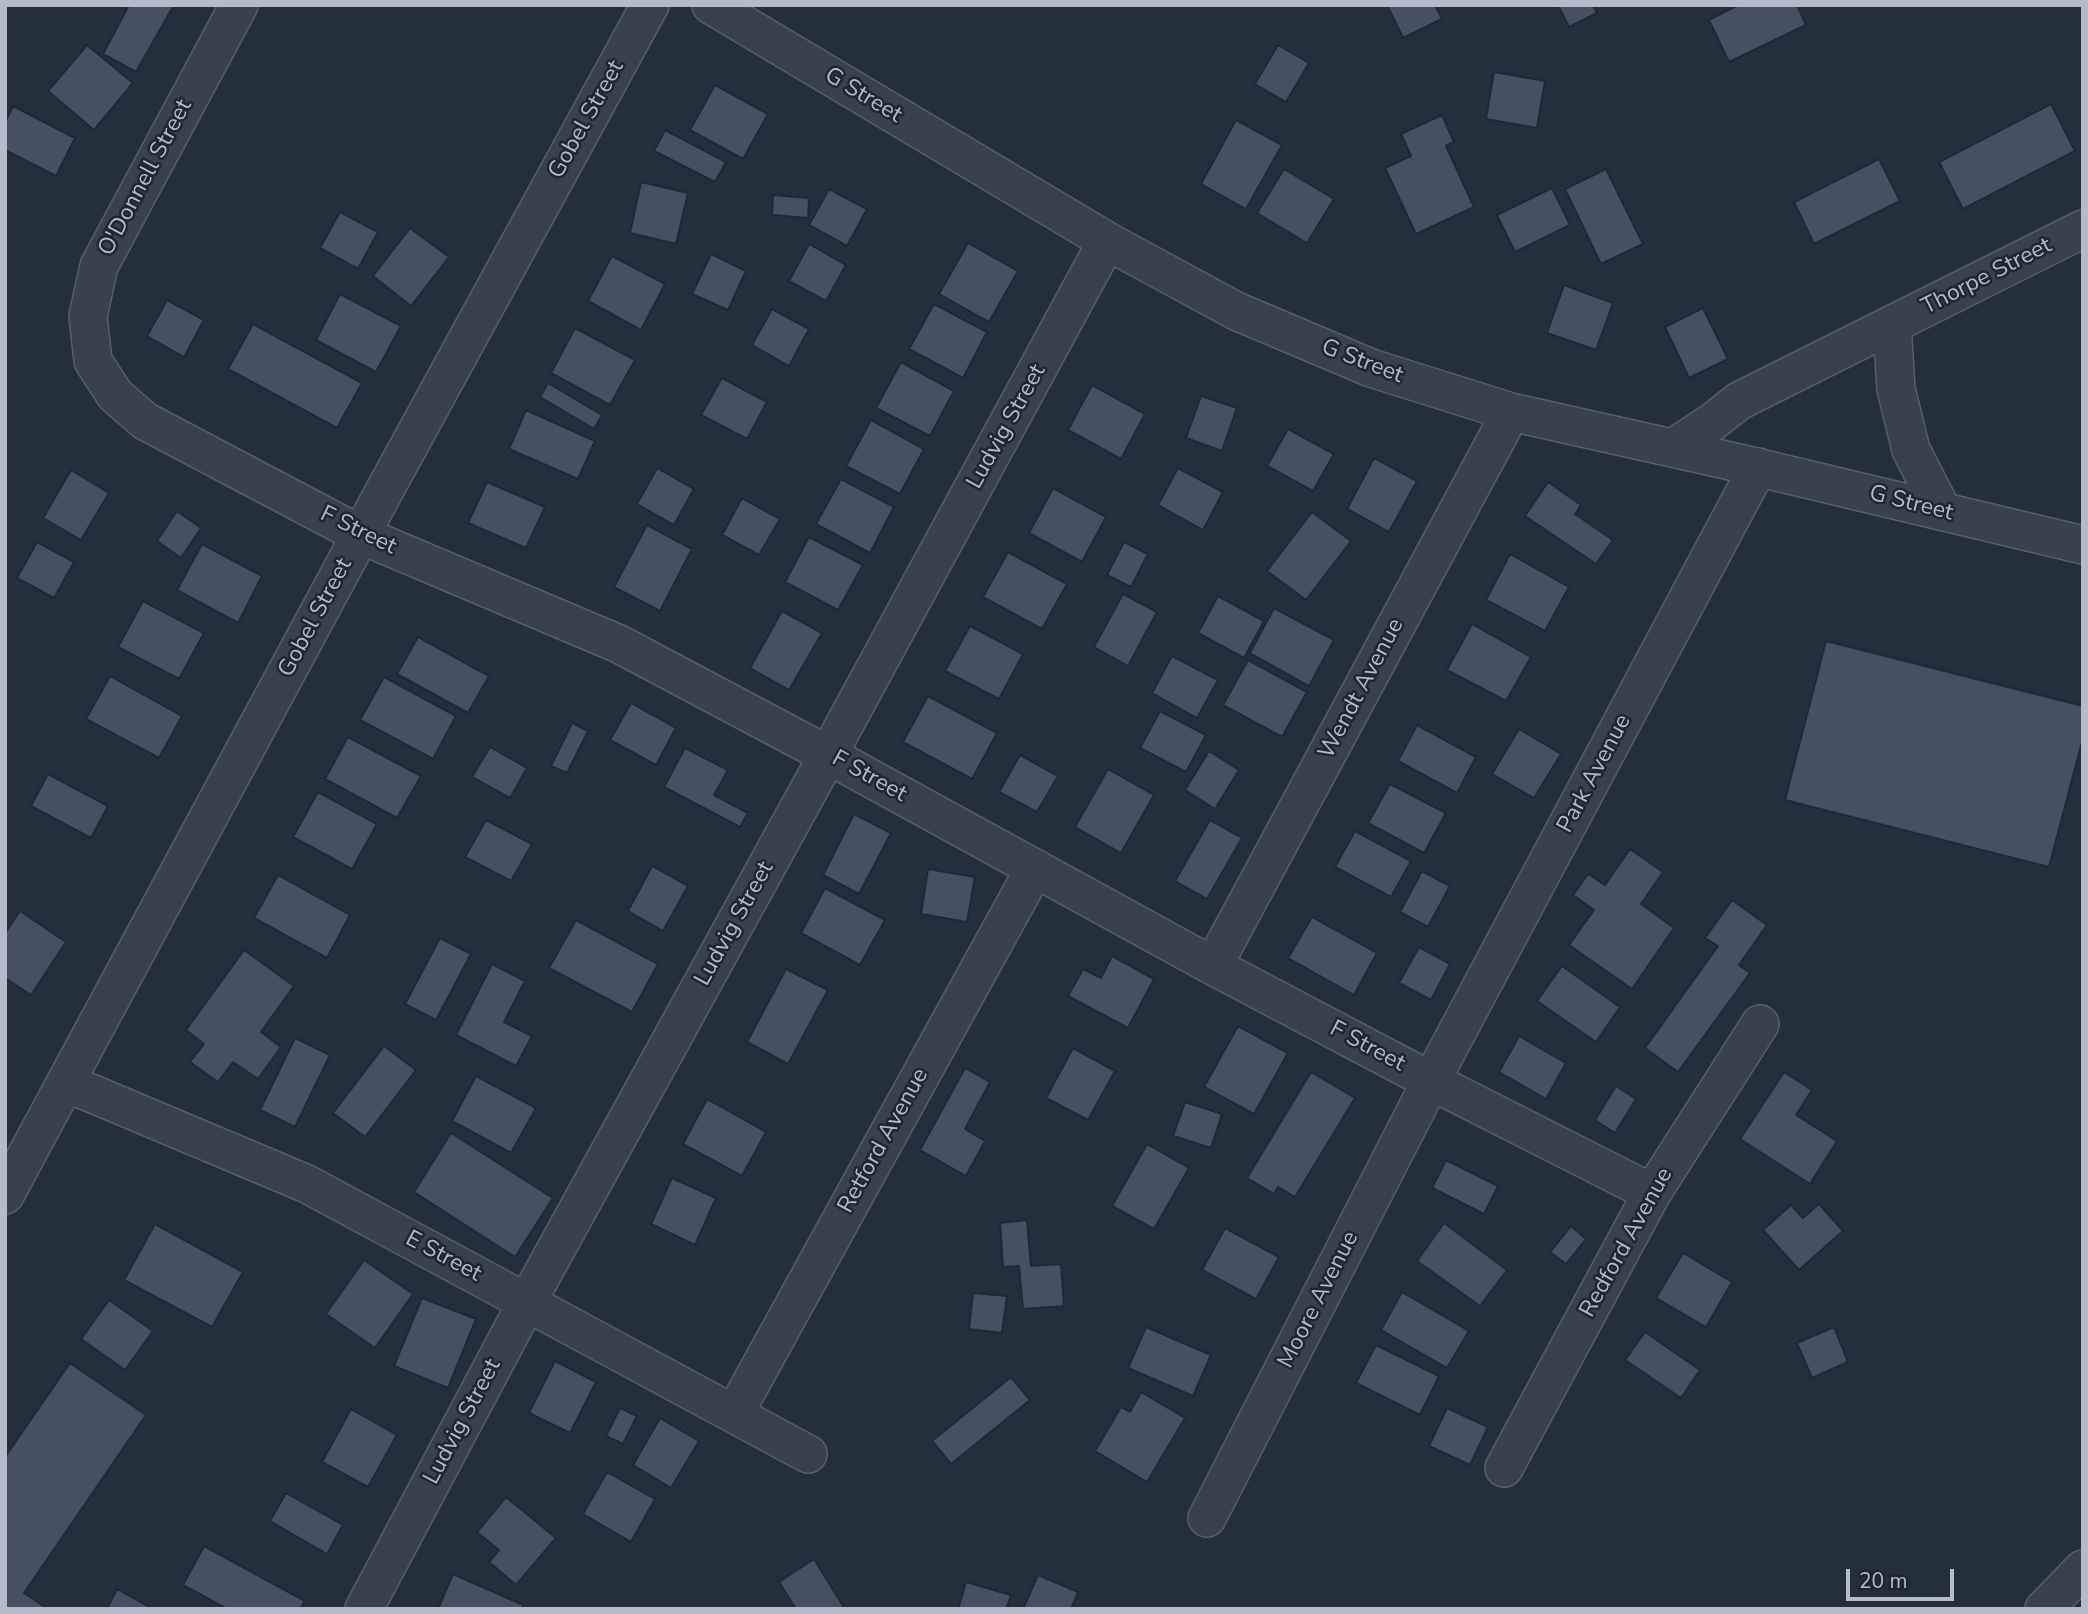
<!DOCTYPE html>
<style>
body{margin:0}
#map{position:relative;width:2088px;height:1614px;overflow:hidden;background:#242f3e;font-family:"Nunito Sans",sans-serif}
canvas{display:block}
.frame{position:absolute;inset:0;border:7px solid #b4bcc9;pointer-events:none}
.scale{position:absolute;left:1846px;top:1569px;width:108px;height:32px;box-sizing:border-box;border:4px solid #b4bcc9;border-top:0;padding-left:9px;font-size:21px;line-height:24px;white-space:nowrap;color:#b4bcc9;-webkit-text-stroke:5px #1d2633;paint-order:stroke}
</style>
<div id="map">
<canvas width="2088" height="1614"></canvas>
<div class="frame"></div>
<div class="scale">20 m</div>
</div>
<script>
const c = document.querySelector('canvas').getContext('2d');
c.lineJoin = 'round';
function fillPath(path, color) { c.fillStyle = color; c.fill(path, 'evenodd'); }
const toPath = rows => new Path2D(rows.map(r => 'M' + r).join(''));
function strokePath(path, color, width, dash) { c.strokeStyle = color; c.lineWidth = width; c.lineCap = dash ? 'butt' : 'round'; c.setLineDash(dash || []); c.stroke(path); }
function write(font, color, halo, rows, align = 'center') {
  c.font = font + ' "Nunito Sans",sans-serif'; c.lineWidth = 5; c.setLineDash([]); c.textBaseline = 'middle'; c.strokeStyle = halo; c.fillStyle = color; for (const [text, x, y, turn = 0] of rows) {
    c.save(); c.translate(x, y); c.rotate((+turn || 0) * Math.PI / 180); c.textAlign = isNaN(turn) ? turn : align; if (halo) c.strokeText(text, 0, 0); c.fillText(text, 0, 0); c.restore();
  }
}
const building = toPath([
 [129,5,174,5,136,72,103,54,129,5],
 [1387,5,1435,5,1442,19,1403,38,1387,5],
 [1558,5,1593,5,1597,13,1569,27,1558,5],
 [1738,5,1797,5,1806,25,1729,62,1709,20,1738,5],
 [87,45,133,83,94,130,48,91,87,45],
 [1278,45,1309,63,1286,102,1255,84,1278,45],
 [1494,72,1545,81,1537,128,1486,119,1494,72],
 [715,85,768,114,743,159,690,130,715,85],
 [2051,104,2075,151,1963,209,1939,162,2051,104],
 [13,106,75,138,56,176,5,150,5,122,13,106],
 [1442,115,1454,142,1446,146,1474,207,1416,234,1385,168,1411,156,1401,134,1442,115],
 [1236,120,1282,145,1246,209,1201,184,1236,120],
 [665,130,726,162,715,182,654,151,665,130],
 [1879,159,1900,201,1814,244,1794,202,1879,159],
 [1284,169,1334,199,1307,243,1257,213,1284,169],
 [1606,169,1643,244,1601,264,1565,189,1606,169],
 [641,182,688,193,676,244,630,233,641,182],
 [1552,188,1570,225,1515,252,1497,215,1552,188],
 [829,189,867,209,847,246,809,225,829,189],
 [773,195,809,198,808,218,772,215,773,195],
 [340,212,378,232,358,269,320,248,340,212],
 [410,228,449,257,411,306,373,276,410,228],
 [968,243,1018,271,989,322,939,294,968,243],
 [809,244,846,265,826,301,789,281,809,244],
 [711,254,746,271,728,310,692,294,711,254],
 [612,256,665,284,641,330,588,301,612,256],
 [1564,285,1613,303,1596,350,1547,333,1564,285],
 [340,294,401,326,376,372,316,340,340,294],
 [167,300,204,320,184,357,147,336,167,300],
 [934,304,987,332,963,378,909,349,934,304],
 [1703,308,1728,359,1689,378,1665,327,1703,308],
 [772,309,809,329,789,366,752,345,772,309],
 [253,324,362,383,337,428,228,369,253,324],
 [575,328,635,360,610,405,551,373,575,328],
 [901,362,954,391,930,436,876,408,901,362],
 [722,378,767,402,747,439,701,415,722,378],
 [548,383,602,415,594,429,540,397,548,383],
 [1092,385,1145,414,1121,459,1068,430,1092,385],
 [1201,396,1237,408,1222,451,1186,438,1201,396],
 [526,410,595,441,578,479,509,449,526,410],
 [871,420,924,449,900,494,846,466,871,420],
 [1288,429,1334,454,1313,491,1267,466,1288,429],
 [1374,458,1417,481,1389,532,1347,509,1374,458],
 [657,468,694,489,674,525,637,504,657,468],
 [1178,468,1223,492,1203,530,1158,505,1178,468],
 [71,470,109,493,81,540,43,518,71,470],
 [841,479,894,507,870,553,816,524,841,479],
 [487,482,545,507,526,548,468,523,487,482],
 [1548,482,1581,505,1575,514,1613,540,1596,564,1525,516,1548,482],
 [1053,488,1106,517,1082,562,1029,533,1053,488],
 [742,498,780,519,759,555,722,535,742,498],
 [177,511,201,528,181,558,157,541,177,511],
 [1312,512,1351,541,1306,600,1267,571,1312,512],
 [647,525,692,549,660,611,614,587,647,525],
 [809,537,863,565,838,610,785,582,809,537],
 [37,542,74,562,54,598,17,578,37,542],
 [1124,542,1148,554,1131,587,1107,575,1124,542],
 [202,544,262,576,238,623,177,590,202,544],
 [1008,552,1067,584,1042,629,983,597,1008,552],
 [1510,554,1569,587,1545,631,1486,600,1510,554],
 [1123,594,1157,612,1128,666,1094,647,1123,594],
 [1218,596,1264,621,1244,658,1198,633,1218,596],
 [143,601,204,633,179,679,118,647,143,601],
 [1274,608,1334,640,1309,686,1250,653,1274,608],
 [782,611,822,633,789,690,750,668,782,611],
 [1472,624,1531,657,1506,701,1447,670,1472,624],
 [970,626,1023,654,999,699,945,671,970,626],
 [418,637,489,676,468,713,397,674,418,637],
 [1826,641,2083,706,2083,738,2049,867,1785,800,1826,641],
 [1172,656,1218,680,1197,718,1152,693,1172,656],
 [1248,660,1307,692,1282,737,1223,705,1248,660],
 [110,676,182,716,159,758,86,719,110,676],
 [384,677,456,716,433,759,360,720,384,677],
 [928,696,997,733,972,779,903,742,928,696],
 [631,703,676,728,656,765,610,740,631,703],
 [1160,711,1206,735,1186,772,1140,748,1160,711],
 [572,723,588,731,567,773,551,766,572,723],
 [1417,725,1476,757,1457,793,1398,761,1417,725],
 [1519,729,1561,754,1534,798,1492,774,1519,729],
 [348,737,421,776,397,818,325,779,348,737],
 [490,747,527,768,510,798,472,777,490,747],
 [685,748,728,770,714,795,748,813,740,827,664,787,685,748],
 [1209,751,1239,770,1215,809,1185,790,1209,751],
 [1020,755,1058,776,1037,812,999,792,1020,755],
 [1108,769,1154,795,1121,853,1075,827,1108,769],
 [48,774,108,806,91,838,31,806,48,774],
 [1390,784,1446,813,1424,853,1368,823,1390,784],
 [318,792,377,824,352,869,293,837,318,792],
 [854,814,891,833,859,894,823,875,854,814],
 [486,820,532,844,511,881,465,857,486,820],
 [1210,820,1242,838,1207,899,1175,881,1210,820],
 [1355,831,1411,861,1391,897,1335,867,1355,831],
 [1630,849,1663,872,1641,904,1674,928,1632,989,1569,945,1594,910,1573,895,1588,874,1605,885,1630,849],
 [652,866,688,886,663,931,628,911,652,866],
 [928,869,975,877,967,922,921,914,928,869],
 [1422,871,1450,886,1428,927,1400,912,1422,871],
 [278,875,350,915,327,958,254,918,278,875],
 [825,888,885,920,860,965,801,933,825,888],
 [1732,900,1767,925,1739,965,1750,973,1678,1072,1645,1048,1718,946,1705,938,1732,900],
 [20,911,66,942,31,995,5,978,5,933,20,911],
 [1312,917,1377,953,1354,995,1288,958,1312,917],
 [576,920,658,964,632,1012,549,968,576,920],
 [440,938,471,954,436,1020,405,1004,440,938],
 [1419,947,1450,964,1431,1000,1399,983,1419,947],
 [244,950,294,986,261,1032,281,1047,258,1079,233,1062,218,1082,190,1062,204,1044,186,1030,244,950],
 [1112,956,1154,979,1128,1028,1068,996,1083,969,1101,978,1112,956],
 [492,964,525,981,504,1022,532,1036,516,1066,456,1035,492,964],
 [1562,966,1620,1007,1596,1042,1537,1001,1562,966],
 [786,969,828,990,788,1064,747,1042,786,969],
 [1238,1026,1288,1053,1254,1114,1204,1087,1238,1026],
 [1519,1036,1566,1063,1546,1099,1499,1072,1519,1036],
 [295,1038,330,1055,295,1127,260,1110,295,1038],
 [384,1046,416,1070,365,1137,333,1113,384,1046],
 [1073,1048,1115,1071,1088,1120,1046,1098,1073,1048],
 [965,1068,990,1082,965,1129,985,1141,966,1176,920,1150,965,1068],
 [1311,1072,1355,1098,1295,1197,1278,1187,1274,1194,1247,1178,1311,1072],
 [1784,1072,1812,1090,1796,1115,1837,1141,1810,1184,1740,1139,1784,1072],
 [476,1076,536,1108,511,1153,452,1121,476,1076],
 [1616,1086,1636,1099,1615,1133,1595,1120,1616,1086],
 [707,1099,766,1132,742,1176,683,1144,707,1099],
 [1185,1102,1222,1114,1211,1148,1173,1136,1185,1102],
 [451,1133,553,1198,515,1257,414,1192,451,1133],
 [1147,1144,1189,1168,1154,1229,1112,1206,1147,1144],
 [1446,1160,1498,1186,1484,1214,1432,1188,1446,1160],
 [672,1178,716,1198,695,1245,651,1224,672,1178],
 [1819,1204,1843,1231,1799,1270,1763,1230,1791,1205,1803,1218,1819,1204],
 [1027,1220,1031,1266,1061,1264,1064,1306,1023,1309,1019,1266,1003,1267,1000,1223,1027,1220],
 [1444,1223,1507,1270,1480,1306,1417,1261,1444,1223],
 [155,1224,243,1272,212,1327,124,1280,155,1224],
 [1571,1226,1586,1239,1566,1264,1550,1252,1571,1226],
 [1225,1228,1279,1257,1256,1299,1202,1270,1225,1228],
 [1683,1253,1732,1282,1706,1327,1656,1298,1683,1253],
 [364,1260,413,1294,375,1348,326,1314,364,1260],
 [1402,1292,1469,1331,1447,1368,1381,1330,1402,1292],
 [973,1293,1007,1296,1002,1333,969,1329,973,1293],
 [422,1298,476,1319,448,1388,394,1366,422,1298],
 [109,1300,153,1331,125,1370,81,1339,109,1300],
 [1146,1327,1211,1355,1193,1396,1128,1368,1146,1327],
 [1834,1327,1848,1362,1812,1378,1797,1343,1834,1327],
 [1645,1332,1700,1370,1681,1398,1625,1360,1645,1332],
 [1376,1345,1439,1376,1420,1415,1356,1383,1376,1345],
 [555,1361,596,1382,570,1433,529,1413,555,1361],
 [70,1363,146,1415,24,1593,48,1609,5,1609,5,1457,70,1363],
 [1011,1377,1030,1400,951,1464,932,1441,1011,1377],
 [1141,1392,1185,1418,1147,1482,1095,1451,1121,1407,1130,1412,1141,1392],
 [620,1408,637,1416,623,1444,606,1436,620,1408],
 [1447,1408,1488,1427,1470,1465,1429,1446,1447,1408],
 [351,1409,397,1435,368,1487,322,1462,351,1409],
 [660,1418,699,1441,671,1488,633,1465,660,1418],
 [607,1472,655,1499,631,1542,583,1514,607,1472],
 [286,1493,343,1525,327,1554,270,1521,286,1493],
 [506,1497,556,1538,516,1585,489,1562,499,1550,477,1532,506,1497],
 [204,1546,305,1601,300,1609,227,1609,183,1585,204,1546],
 [814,1559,845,1609,796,1609,779,1582,814,1559],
 [453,1574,523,1605,522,1609,438,1609,453,1574],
 [1038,1575,1078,1592,1071,1609,1023,1609,1038,1575],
 [966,1582,1011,1595,1006,1609,958,1609,966,1582],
 [117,1589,153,1609,107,1609,117,1589]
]);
const minor = toPath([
 [239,5,99,266,88,316,93,361,115,395,145,421,361,535,619,644,828,755,1213,966,1431,1081,1652,1193],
 [711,5,1107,241,1236,311,1371,368,1511,412,1739,463,2083,545],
 [1892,324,1896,389,1911,450,1943,512],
 [1673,448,1711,423,1739,401,2083,229],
 [1213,966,1511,412],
 [67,1083,307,1184,808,1454],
 [5,1195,381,497,650,5],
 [734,1414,1035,868],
 [1504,1468,1652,1193,1760,1024],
 [1207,1518,1431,1081,1758,467],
 [364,1609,527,1302,828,755,1107,241],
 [2044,1609,2083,1569]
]);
const streetNames = [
 ["G Street",863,96,31],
 ["Gobel Street",587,120,-61],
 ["O'Donnell Street",146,178,-62],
 ["Thorpe Street",1987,277,-27],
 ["G Street",1362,362,21],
 ["Ludvig Street",1007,427,-61],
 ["G Street",1911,504,14],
 ["F Street",358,531,26],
 ["Gobel Street",316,618,-62],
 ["Wendt Avenue",1362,689,-62],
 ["Park Avenue",1595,774,-62],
 ["F Street",869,777,29],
 ["Ludvig Street",735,924,-61],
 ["F Street",1367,1047,28],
 ["Retford Avenue",884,1141,-61],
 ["Redford Avenue",1627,1243,-61],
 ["E Street",443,1257,28],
 ["Moore Avenue",1319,1300,-63],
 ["Ludvig Street",463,1422,-62]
];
fillPath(building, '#455162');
strokePath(building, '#1f2835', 2);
strokePath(minor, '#565f6c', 40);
strokePath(minor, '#38414e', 37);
write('23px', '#b4bcc9', '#1d2633', streetNames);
</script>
